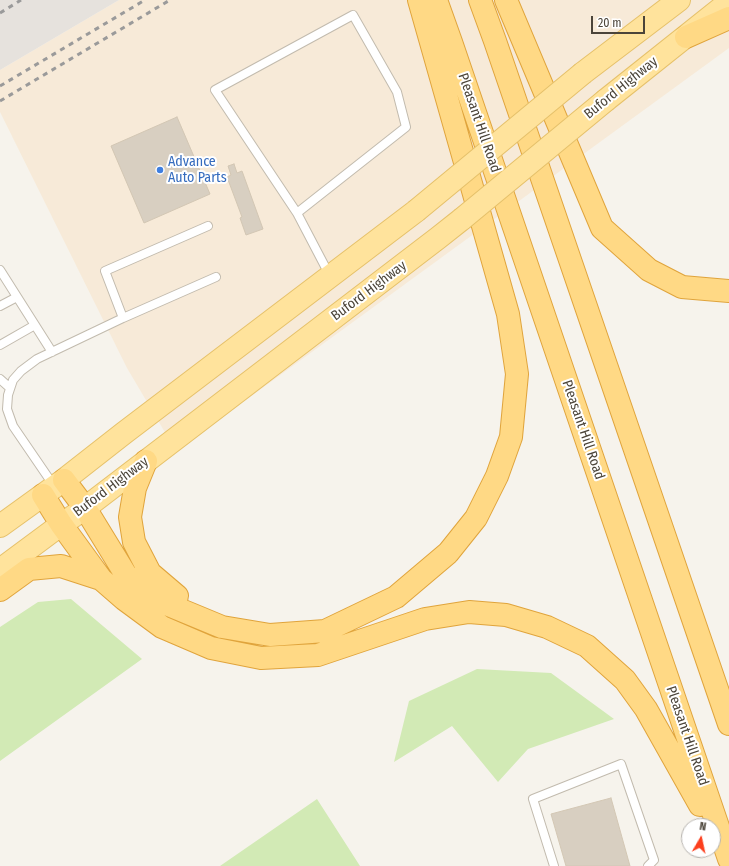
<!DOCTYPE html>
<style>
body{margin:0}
#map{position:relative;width:729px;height:866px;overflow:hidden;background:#f6f3ec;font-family:"Fira Sans Condensed",sans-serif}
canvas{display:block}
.north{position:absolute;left:681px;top:818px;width:40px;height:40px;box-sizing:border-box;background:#fff;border:1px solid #b7b4b0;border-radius:50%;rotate:9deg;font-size:11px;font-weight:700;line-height:16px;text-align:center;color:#4b4439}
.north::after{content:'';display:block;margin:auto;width:14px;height:18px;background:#fc3f1d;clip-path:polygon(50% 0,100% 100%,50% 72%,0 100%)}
.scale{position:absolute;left:591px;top:16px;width:54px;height:18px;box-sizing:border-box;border:2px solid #4b4439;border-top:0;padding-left:5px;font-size:12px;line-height:14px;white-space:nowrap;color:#4b4439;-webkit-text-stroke:3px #fff;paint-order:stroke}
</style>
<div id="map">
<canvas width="729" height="866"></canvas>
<div class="north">N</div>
<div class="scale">20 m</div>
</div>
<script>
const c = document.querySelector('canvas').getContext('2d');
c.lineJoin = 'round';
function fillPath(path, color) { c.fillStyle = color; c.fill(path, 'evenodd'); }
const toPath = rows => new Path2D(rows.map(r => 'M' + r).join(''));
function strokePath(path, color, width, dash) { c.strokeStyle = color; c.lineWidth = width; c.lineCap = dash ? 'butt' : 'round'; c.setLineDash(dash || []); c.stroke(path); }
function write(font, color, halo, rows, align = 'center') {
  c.font = font + ' "Fira Sans Condensed",sans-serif'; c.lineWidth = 4; c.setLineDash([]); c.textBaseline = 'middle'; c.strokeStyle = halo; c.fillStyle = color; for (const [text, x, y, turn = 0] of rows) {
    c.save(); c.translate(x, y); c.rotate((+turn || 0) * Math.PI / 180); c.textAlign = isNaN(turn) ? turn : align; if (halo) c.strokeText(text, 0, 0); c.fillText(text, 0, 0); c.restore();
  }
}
const commercial = toPath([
 [119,0,729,0,729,48,176,451,127,368,0,112,0,70]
]);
const industrial = toPath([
 [0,0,119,0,0,70]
]);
const green = toPath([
 [71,599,142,659,0,761,0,627,38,602],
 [477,669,551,673,614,719,528,749,498,782,452,726,394,762,409,701],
 [317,799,360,866,220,866]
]);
const building = toPath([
 [177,117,210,194,144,223,111,146,177,117],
 [234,164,237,173,242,171,263,229,246,235,240,218,242,217,227,177,231,175,228,166,234,164],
 [611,798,630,866,566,866,551,814,611,798]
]);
const service = toPath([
 [297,213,215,90,353,15,397,92,406,127,297,213,330,276],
 [0,270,52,352],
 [0,306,17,297],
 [123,318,105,271,208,226],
 [0,345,35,325],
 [0,379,10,388],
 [54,486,13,426,7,409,8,395,13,380,21,371,37,359,123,318,216,277],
 [554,866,533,799,621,764,654,860,648,866]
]);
const primary = toPath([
 [583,73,679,0],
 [606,100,729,2],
 [0,526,43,495,64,480,124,433,416,211],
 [0,570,51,532,85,508,438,238,462,219]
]);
const trunk = toPath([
 [436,0,451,42,729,859],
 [480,0,495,41,729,724],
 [506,0,602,228,649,270,682,287,729,291],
 [686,37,729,18],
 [146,461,135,488,130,517,134,542,150,573,177,596],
 [64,480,85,508,126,575,164,603,222,627,270,635,325,631,396,597,448,553,476,518,497,476,511,437,517,374,508,314,419,0],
 [43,495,61,524,101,579,124,599,162,627,211,648,261,658,318,655,425,619,469,612,506,615,547,627,587,646,625,680,646,709,700,805],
 [0,590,29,569,61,566,101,579]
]);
const rail = toPath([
 [0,13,21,0],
 [0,86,145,0],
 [0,101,170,0]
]);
const primaryBridge = toPath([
 [416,211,583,73],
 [462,219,606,100]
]);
const markers = [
 [160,170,4,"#3f7fe0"]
];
const streetNames = [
 ["Buford Highway",621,88,-39],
 ["Pleasant Hill Road",479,123,71],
 ["Buford Highway",369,291,-37],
 ["Pleasant Hill Road",583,430,71],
 ["Buford Highway",111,487,-37],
 ["Pleasant Hill Road",687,736,71]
];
const shopNames = [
 ["Advance",168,162],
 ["Auto Parts",168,178]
];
fillPath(commercial, '#f7ead8');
fillPath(industrial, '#e6e2dd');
fillPath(green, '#d2eab5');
fillPath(building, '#d8cfc1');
strokePath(building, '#d3c7b4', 1);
strokePath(service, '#c2bbae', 10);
strokePath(primary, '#e6c16a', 24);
strokePath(trunk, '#e0a43c', 24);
strokePath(service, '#fff', 8);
strokePath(primary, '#ffe39c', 22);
strokePath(trunk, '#ffd985', 22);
strokePath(rail, '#9a9a9a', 3, [5, 5]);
strokePath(primaryBridge, '#e6c16a', 24, []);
strokePath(primaryBridge, '#ffe39c', 22);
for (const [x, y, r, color] of markers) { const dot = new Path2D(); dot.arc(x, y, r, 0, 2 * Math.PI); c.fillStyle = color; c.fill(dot); strokePath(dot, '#fff', 1.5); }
write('14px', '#4b4439', '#fff', streetNames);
write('14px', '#366cbe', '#fff', shopNames, 'left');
</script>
